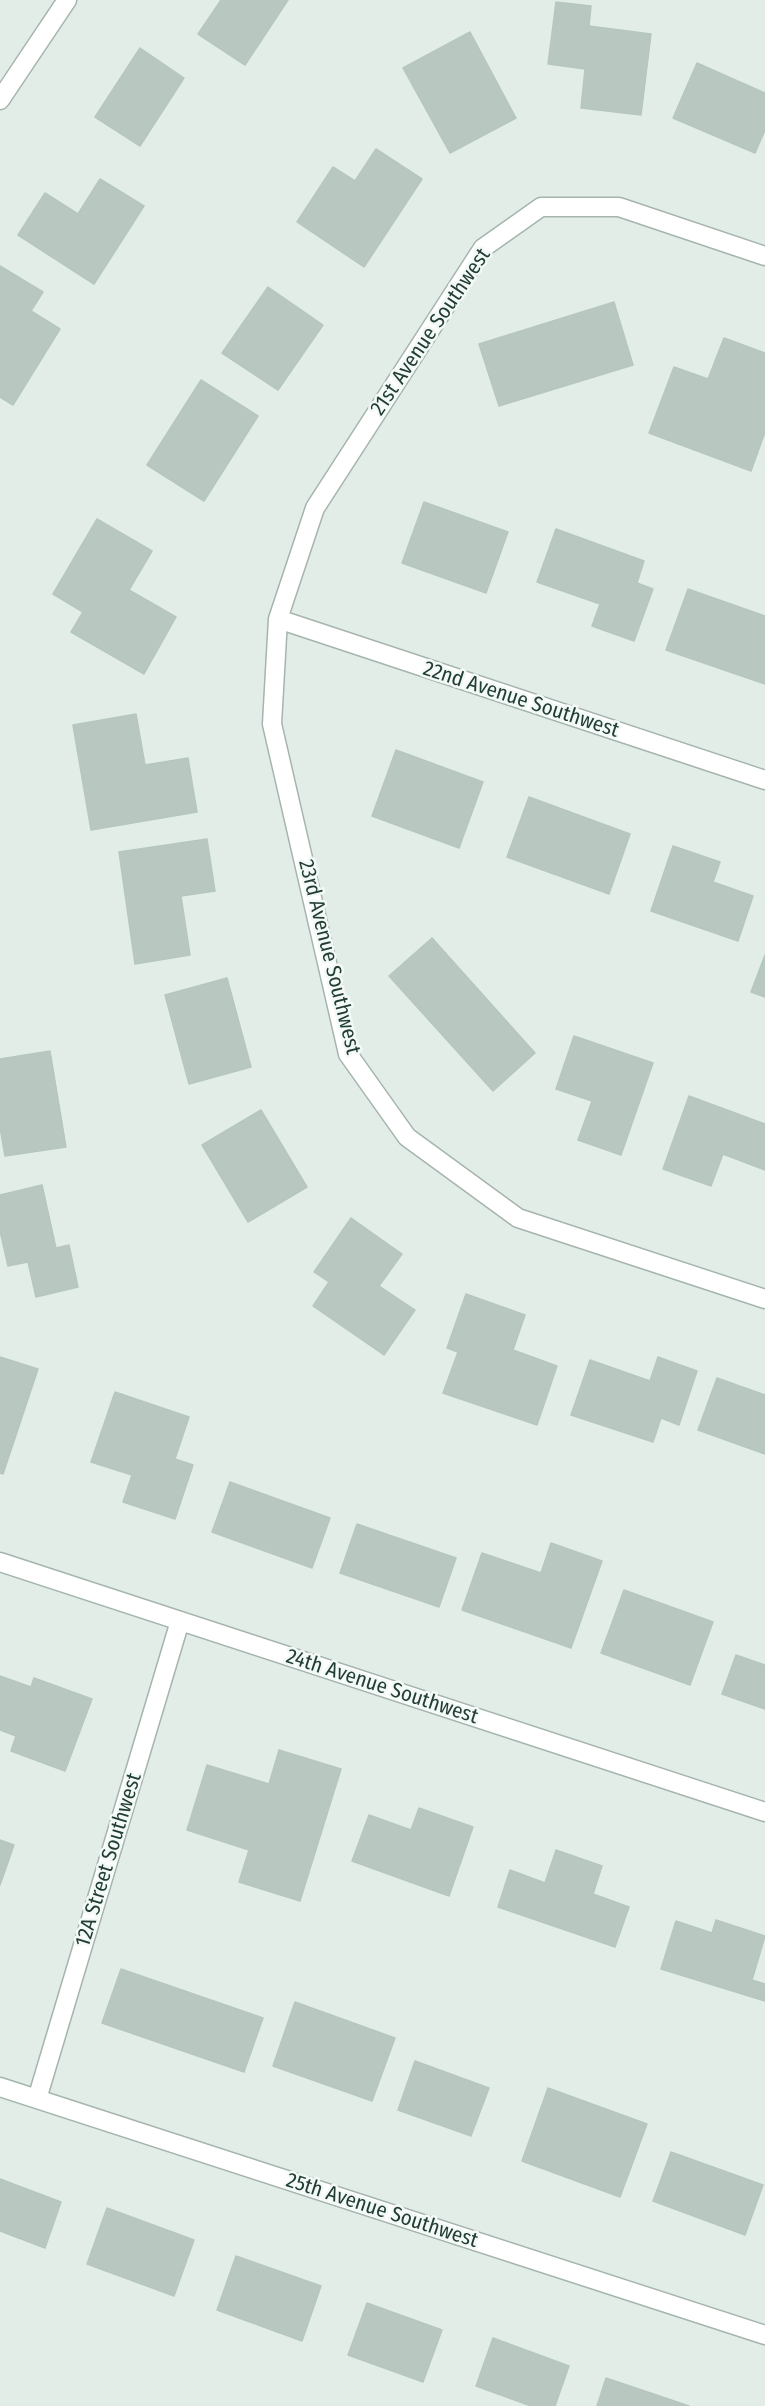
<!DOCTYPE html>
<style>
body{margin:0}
canvas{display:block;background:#e3ede7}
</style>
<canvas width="765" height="2406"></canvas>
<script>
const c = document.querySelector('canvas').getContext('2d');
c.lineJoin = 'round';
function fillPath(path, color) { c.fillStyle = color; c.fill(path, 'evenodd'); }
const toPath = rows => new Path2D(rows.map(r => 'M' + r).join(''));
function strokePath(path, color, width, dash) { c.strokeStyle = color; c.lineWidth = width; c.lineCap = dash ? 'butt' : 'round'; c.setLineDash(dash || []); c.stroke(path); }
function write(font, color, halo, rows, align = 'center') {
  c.font = font + ' "Fira Sans Condensed",sans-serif'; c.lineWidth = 5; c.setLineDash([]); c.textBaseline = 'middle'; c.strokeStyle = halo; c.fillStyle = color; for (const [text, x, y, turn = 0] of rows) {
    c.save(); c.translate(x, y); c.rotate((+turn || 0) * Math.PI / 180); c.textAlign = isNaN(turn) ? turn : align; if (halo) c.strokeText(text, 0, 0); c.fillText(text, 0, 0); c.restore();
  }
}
const building = toPath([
 [221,0,288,0,245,65,198,34,221,0],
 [556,2,591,6,589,26,651,34,641,115,581,108,585,69,548,64,556,2],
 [470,32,516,118,450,153,403,68,470,32],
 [140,48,184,78,140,146,95,117,140,48],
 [697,63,765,93,765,130,755,153,673,118,697,63],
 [376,149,422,179,364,267,297,222,333,167,355,181,376,149],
 [100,179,144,206,94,284,18,235,45,193,78,214,100,179],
 [0,266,43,292,31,311,60,329,13,405,0,397,0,266],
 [268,287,323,325,278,390,222,353,268,287],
 [614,302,633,365,499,406,479,344,614,302],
 [724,338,765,353,765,432,751,471,649,433,674,367,708,379,724,338],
 [201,380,258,416,204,501,147,465,201,380],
 [424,502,508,532,486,593,402,563,424,502],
 [97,519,152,551,129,590,176,617,144,674,71,632,83,612,53,594,97,519],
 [556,529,644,561,637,583,653,589,634,641,592,626,600,604,537,582,556,529],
 [688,589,765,616,765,684,666,650,688,589],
 [136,714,145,765,188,758,197,812,91,830,73,725,136,714],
 [396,750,483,782,459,848,372,816,396,750],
 [529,797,630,834,609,894,507,857,529,797],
 [207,839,215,891,181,896,190,955,135,964,119,852,207,839],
 [673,846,720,862,713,882,753,896,738,941,651,911,673,846],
 [432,938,535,1053,493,1091,389,976,432,938],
 [765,955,765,997,751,992,765,955],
 [227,978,251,1067,189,1084,165,995,227,978],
 [574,1036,653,1063,621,1155,578,1140,592,1101,556,1089,574,1036],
 [50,1051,66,1147,5,1156,0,1127,0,1059,50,1051],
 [689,1096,765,1124,765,1170,723,1154,711,1186,663,1169,689,1096],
 [261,1110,307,1187,248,1222,202,1145,261,1110],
 [42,1185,56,1248,69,1245,78,1287,36,1297,28,1262,8,1266,0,1231,0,1195,42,1185],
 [351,1218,402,1254,379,1286,415,1310,384,1355,313,1306,329,1282,314,1272,351,1218],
 [466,1294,525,1315,513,1350,557,1366,537,1425,443,1393,458,1352,447,1348,466,1294],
 [0,1357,38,1369,3,1474,0,1473,0,1357],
 [658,1357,697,1371,679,1425,661,1418,653,1442,571,1415,590,1360,650,1381,658,1357],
 [717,1378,765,1395,765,1454,698,1430,717,1378],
 [115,1392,189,1417,175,1459,193,1465,175,1519,123,1502,132,1475,91,1462,115,1392],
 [230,1482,330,1518,312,1568,212,1532,230,1482],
 [357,1524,456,1558,439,1607,340,1573,357,1524],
 [551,1543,602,1561,571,1648,462,1610,482,1553,541,1573,551,1543],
 [624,1590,713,1622,690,1685,601,1653,624,1590],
 [736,1655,765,1665,765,1709,722,1694,736,1655],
 [0,1676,31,1687,34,1678,92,1699,65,1771,11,1751,16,1736,0,1730,0,1676],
 [279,1750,341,1769,300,1901,239,1882,249,1850,187,1830,207,1765,269,1784,279,1750],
 [419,1808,473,1827,449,1896,352,1861,369,1815,411,1830,419,1808],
 [0,1840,14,1845,0,1885,0,1840],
 [556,1850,602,1866,593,1894,629,1907,615,1947,498,1907,510,1870,545,1883,556,1850],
 [716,1920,765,1936,752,1980,765,1984,765,2001,661,1969,676,1921,712,1933,716,1920],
 [121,1969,263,2018,244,2072,102,2023,121,1969],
 [295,2002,395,2038,372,2101,273,2066,295,2002],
 [415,2061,489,2088,471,2136,398,2110,415,2061],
 [548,2088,647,2124,620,2197,522,2161,548,2088],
 [671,2152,763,2185,745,2235,653,2201,671,2152],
 [0,2179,61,2202,45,2248,0,2231,0,2179],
 [107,2208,194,2240,174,2296,87,2264,107,2208],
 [236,2256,321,2286,302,2341,217,2310,236,2256],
 [367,2303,442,2330,423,2382,348,2355,367,2303],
 [493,2338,569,2366,555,2406,531,2406,476,2386,493,2338],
 [606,2378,689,2406,597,2406,606,2378]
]);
const street = toPath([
 [0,100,67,0],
 [765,256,619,207,541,207,483,248,315,508,278,619,272,724,348,1054,407,1137,518,1218,765,1299],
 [278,619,765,780],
 [0,1562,765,1812],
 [0,2087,765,2335],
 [37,2099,180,1621]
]);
const streetNames = [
 ["21st Avenue Southwest",431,332,-56],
 ["22nd Avenue Southwest",521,700,18],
 ["23rd Avenue Southwest",329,957,76],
 ["24th Avenue Southwest",382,1687,18],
 ["12A Street Southwest",109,1860,-73],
 ["25th Avenue Southwest",382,2211,18]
];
fillPath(building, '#b8c8c0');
strokePath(building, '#b5c7be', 1.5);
strokePath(street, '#a5b5ae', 21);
strokePath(street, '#fff', 18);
write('21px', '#223e34', '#f3f9f6', streetNames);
</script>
